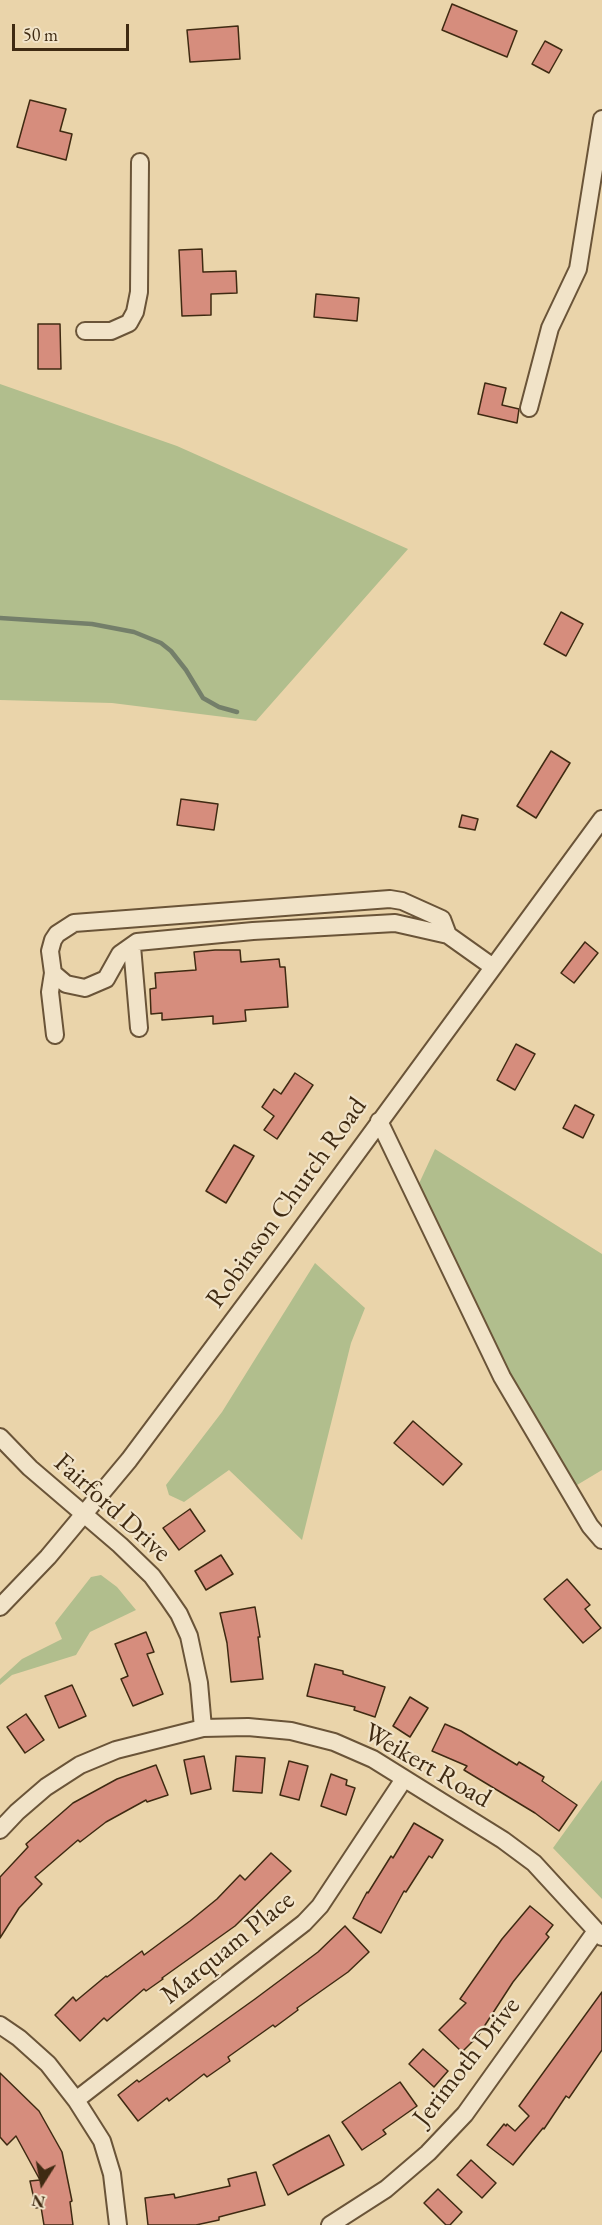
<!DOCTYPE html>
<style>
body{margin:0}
#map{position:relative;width:602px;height:2225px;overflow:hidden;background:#ead4aa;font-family:"EB Garamond",serif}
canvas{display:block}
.north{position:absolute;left:12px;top:2153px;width:60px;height:60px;-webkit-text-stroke:4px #f1e3c8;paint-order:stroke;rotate:191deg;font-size:16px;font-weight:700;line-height:24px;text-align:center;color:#3f2a12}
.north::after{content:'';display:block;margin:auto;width:21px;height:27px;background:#3f2a12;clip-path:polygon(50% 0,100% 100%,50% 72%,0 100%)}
.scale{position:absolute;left:12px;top:24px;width:117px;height:27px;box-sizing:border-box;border:3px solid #3f2a12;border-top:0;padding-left:8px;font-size:18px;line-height:21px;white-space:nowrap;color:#3f2a12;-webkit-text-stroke:4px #f1e3c8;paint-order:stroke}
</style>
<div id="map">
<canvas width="602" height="2225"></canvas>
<div class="north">N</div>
<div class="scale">50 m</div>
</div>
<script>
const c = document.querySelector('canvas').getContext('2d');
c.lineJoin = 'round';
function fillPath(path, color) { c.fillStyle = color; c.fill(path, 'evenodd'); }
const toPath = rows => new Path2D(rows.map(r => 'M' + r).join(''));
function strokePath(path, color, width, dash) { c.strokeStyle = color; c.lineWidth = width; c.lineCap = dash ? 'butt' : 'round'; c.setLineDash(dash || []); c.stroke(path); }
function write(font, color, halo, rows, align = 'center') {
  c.font = font + ' "EB Garamond",serif'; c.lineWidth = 4.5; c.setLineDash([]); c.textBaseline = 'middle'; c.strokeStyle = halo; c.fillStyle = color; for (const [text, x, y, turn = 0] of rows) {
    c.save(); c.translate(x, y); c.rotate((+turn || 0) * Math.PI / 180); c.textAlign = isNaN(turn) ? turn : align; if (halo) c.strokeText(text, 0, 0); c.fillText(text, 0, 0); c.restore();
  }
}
const green = toPath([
 [0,384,177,446,408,549,256,721,112,703,0,700],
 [435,1149,602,1254,602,1470,567,1491,416,1190],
 [315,1263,365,1308,351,1343,302,1540,229,1470,184,1502,169,1495,166,1485,222,1412],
 [101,1575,117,1587,136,1610,90,1632,76,1655,12,1675,0,1685,0,1679,22,1659,62,1639,55,1623,91,1577],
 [602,1780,602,1899,553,1848]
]);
const stream = toPath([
 [0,618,92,624,134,632,161,643,171,651,186,670,203,698,219,707,237,712]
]);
const building = toPath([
 [452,4,517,31,507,57,442,30,452,4],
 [238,26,240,59,190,62,187,30,238,26],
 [545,41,562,50,549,73,532,64,545,41],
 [30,100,66,109,60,131,72,134,66,160,17,147,30,100],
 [202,249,203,272,236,271,237,293,211,294,211,315,182,316,179,250,202,249],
 [316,294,359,298,357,321,314,317,316,294],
 [38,324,60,324,61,369,38,369,38,324],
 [485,383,506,388,502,405,519,409,517,423,478,414,485,383],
 [561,612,583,624,566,656,544,644,561,612],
 [551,751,570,763,536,818,517,806,551,751],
 [181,799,218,804,214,830,177,825,181,799],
 [462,815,478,819,475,830,459,827,462,815],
 [585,942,598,953,574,983,561,973,585,942],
 [215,950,240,950,241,962,279,959,280,967,285,967,288,1007,245,1010,246,1021,213,1024,213,1016,162,1020,162,1013,151,1014,150,989,156,988,155,973,196,970,194,952,215,950],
 [516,1044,535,1054,515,1090,497,1080,516,1044],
 [295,1073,313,1085,277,1139,264,1130,274,1116,262,1107,274,1089,281,1094,295,1073],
 [575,1105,594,1115,583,1138,563,1128,575,1105],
 [234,1145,254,1156,226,1203,206,1191,234,1145],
 [413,1421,462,1464,443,1485,394,1443,413,1421],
 [190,1509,205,1531,179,1550,163,1528,190,1509],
 [221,1555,233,1574,206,1590,195,1571,221,1555],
 [567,1579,590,1605,585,1609,601,1628,583,1643,544,1599,567,1579],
 [255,1607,260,1637,258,1637,263,1679,231,1682,227,1643,220,1613,255,1607],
 [146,1632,154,1652,147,1654,163,1694,133,1706,121,1679,128,1676,115,1644,146,1632],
 [315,1664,343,1671,343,1674,385,1687,375,1717,354,1710,355,1707,307,1696,315,1664],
 [72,1685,86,1716,59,1728,45,1696,72,1685],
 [410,1697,428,1708,410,1737,393,1726,410,1697],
 [26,1714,44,1740,25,1753,7,1727,26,1714],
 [445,1724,461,1731,517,1765,519,1762,544,1777,542,1781,577,1805,559,1831,535,1813,464,1770,467,1766,432,1751,445,1724],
 [204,1756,211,1789,191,1794,184,1760,204,1756],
 [236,1756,265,1758,262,1793,233,1791,236,1756],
 [289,1761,308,1766,299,1800,280,1795,289,1761],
 [156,1765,168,1795,147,1802,146,1800,106,1822,80,1842,78,1840,35,1877,42,1884,19,1908,0,1938,0,1877,28,1847,26,1844,73,1803,117,1779,156,1765],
 [331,1774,347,1780,346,1785,355,1788,346,1815,321,1806,331,1774],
 [414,1823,443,1840,432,1858,429,1856,406,1892,404,1891,381,1933,353,1918,367,1892,368,1893,391,1856,393,1858,414,1823],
 [271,1853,291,1871,235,1926,162,1978,163,1979,146,1991,144,1989,107,2021,104,2018,80,2041,55,2015,73,1997,76,2001,106,1976,107,1977,142,1951,144,1955,190,1921,217,1899,240,1875,245,1880,271,1853],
 [530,1906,553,1925,546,1934,549,1937,513,1982,478,2036,462,2052,439,2030,466,2003,460,1999,502,1939,530,1906],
 [345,1926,369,1952,348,1972,297,2008,298,2010,275,2027,273,2025,228,2057,230,2061,207,2077,204,2074,169,2101,167,2098,138,2121,118,2095,137,2080,139,2082,255,1999,318,1952,345,1926],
 [602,1992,602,2050,569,2098,566,2096,544,2129,543,2128,513,2165,487,2145,504,2124,506,2126,507,2124,515,2131,529,2116,519,2106,602,1992],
 [423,2049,448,2071,434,2087,409,2064,423,2049],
 [0,2073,39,2111,62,2152,72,2201,70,2202,73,2225,44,2225,41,2207,36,2208,30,2181,40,2180,16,2136,7,2145,0,2137,0,2073],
 [400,2082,417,2106,383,2130,386,2134,362,2150,342,2122,400,2082],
 [329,2135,344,2165,288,2195,273,2165,329,2135],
 [471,2160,496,2183,482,2198,457,2175,471,2160],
 [256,2172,265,2205,219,2217,219,2220,196,2225,148,2225,145,2198,174,2194,175,2198,230,2186,228,2179,256,2172],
 [438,2189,462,2212,450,2225,446,2225,424,2203,438,2189]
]);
const minor = toPath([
 [85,331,111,331,129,323,135,312,139,292,140,162],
 [529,408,550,328,578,269,602,119],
 [448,935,442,919,402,901,390,899,74,923,57,934,53,940,50,951,53,973,66,984,85,988,106,979,120,954,137,942,253,931,395,923,448,935,493,967],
 [132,946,139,1028],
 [53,973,50,992,55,1035],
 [379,1121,502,1377,590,1526,602,1540],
 [0,1437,30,1468,120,1545,152,1576,168,1598,179,1614,189,1636,199,1683,203,1728],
 [0,1607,48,1557,129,1460,288,1247,602,819],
 [0,1830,17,1812,46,1787,80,1765,116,1750,203,1728,248,1727,291,1731,334,1742,373,1759,503,1840,534,1863,602,1937],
 [0,2025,19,2038,48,2064,76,2100,102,2141,112,2174,118,2225],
 [76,2100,304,1923,320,1906,404,1779],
 [330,2225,386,2189,428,2153,465,2114,596,1931]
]);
const streetNames = [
 ["Robinson Church Road",287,1203,-54],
 ["Fairford Drive",112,1508,42],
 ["Weikert Road",427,1766,30],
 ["Marquam Place",228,1948,-39],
 ["Jerimoth Drive",467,2062,-52]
];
fillPath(green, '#b1be8d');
strokePath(stream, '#747f6a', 4.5);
fillPath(building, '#d68d7d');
strokePath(building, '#3f2a12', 1.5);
strokePath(minor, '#6a5438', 20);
strokePath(minor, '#f1e3c8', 16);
write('27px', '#3f2a12', '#f1e3c8', streetNames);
</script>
